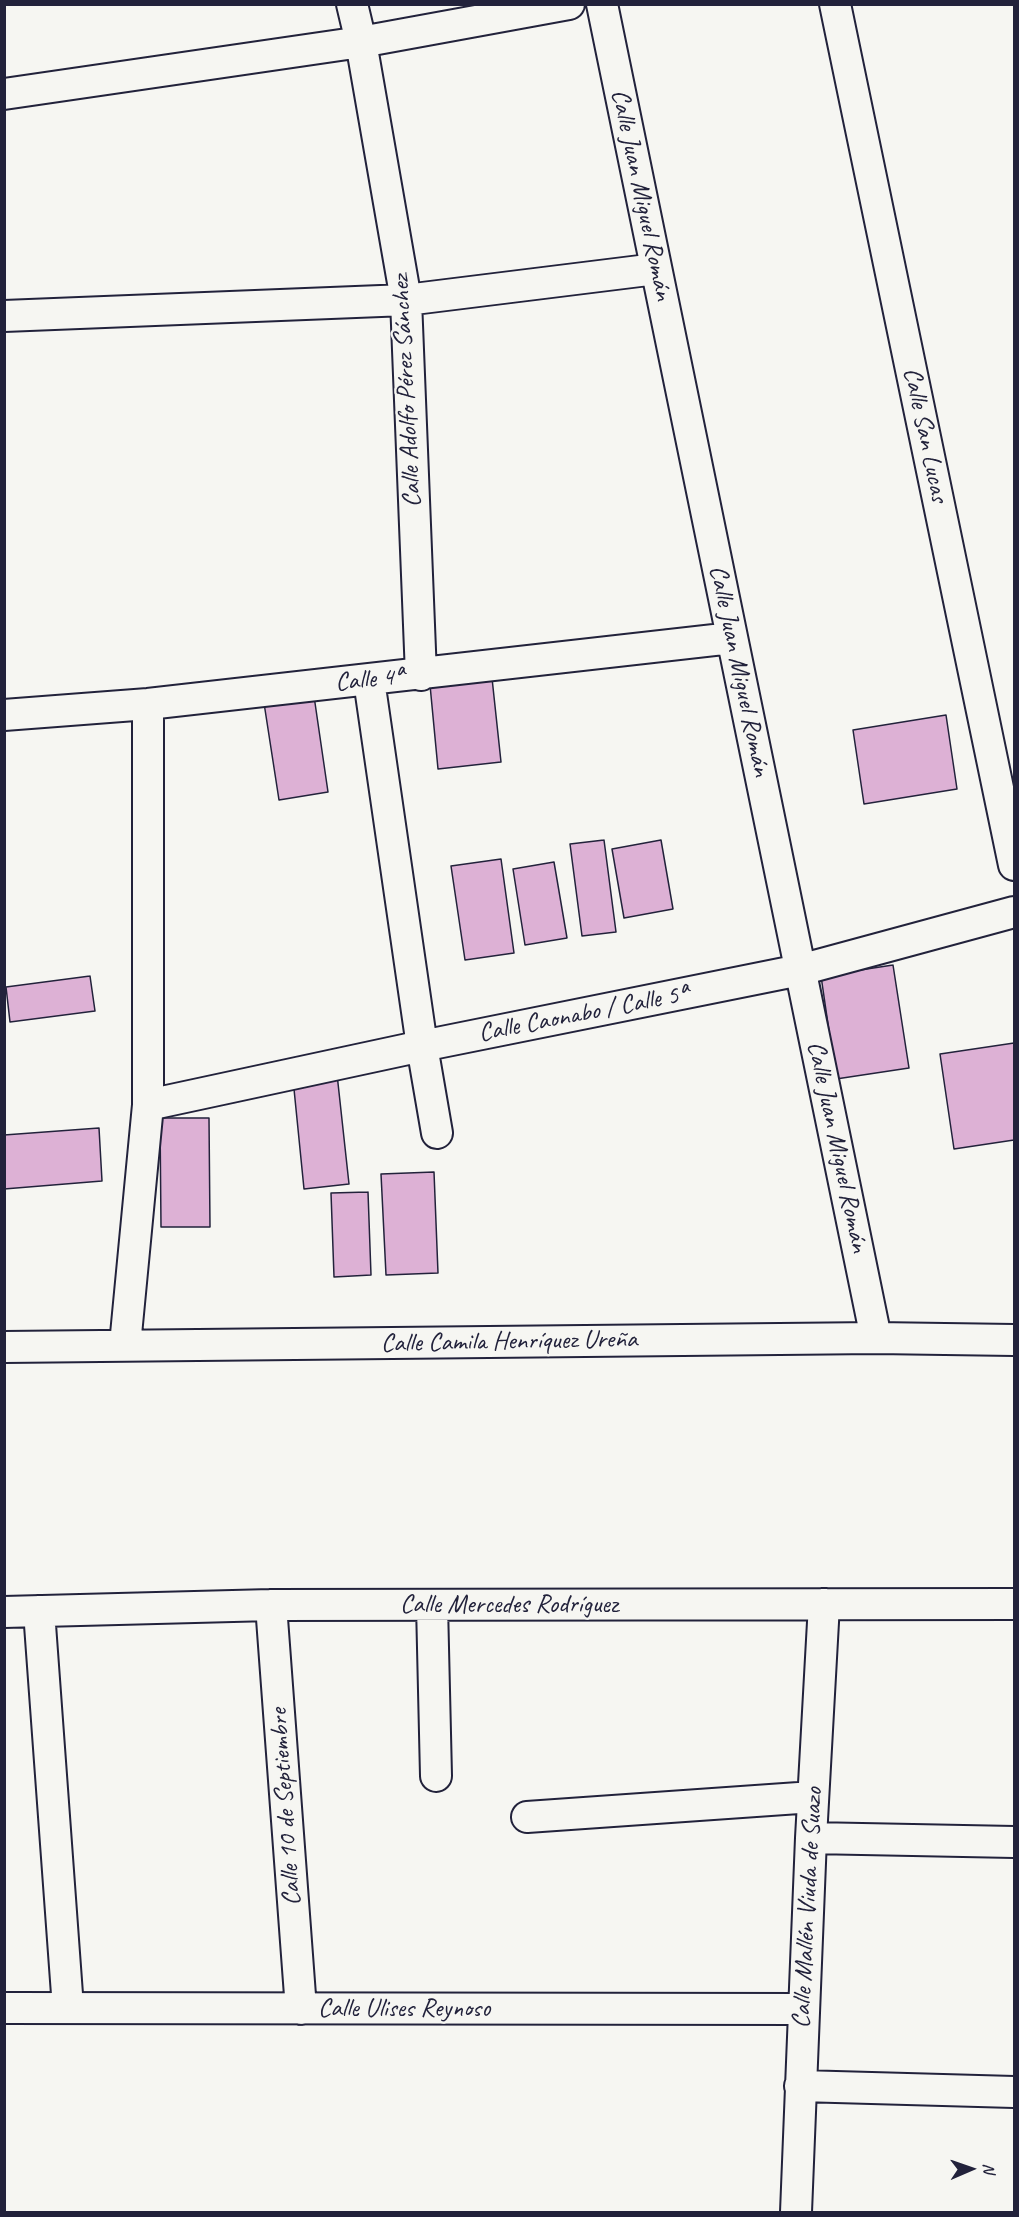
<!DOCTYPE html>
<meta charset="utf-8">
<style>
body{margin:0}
#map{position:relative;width:1019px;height:2217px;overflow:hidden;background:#f6f6f2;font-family:Caveat,sans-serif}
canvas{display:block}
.frame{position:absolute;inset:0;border:6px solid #22223b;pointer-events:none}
.north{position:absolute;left:941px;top:2139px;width:60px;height:60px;-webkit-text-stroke:4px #f6f6f2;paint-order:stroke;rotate:88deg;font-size:16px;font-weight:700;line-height:24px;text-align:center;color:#22223b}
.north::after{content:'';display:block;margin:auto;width:21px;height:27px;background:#22223b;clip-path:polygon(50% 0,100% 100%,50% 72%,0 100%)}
</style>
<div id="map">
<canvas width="1019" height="2217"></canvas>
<div class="frame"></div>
<div class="north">N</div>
</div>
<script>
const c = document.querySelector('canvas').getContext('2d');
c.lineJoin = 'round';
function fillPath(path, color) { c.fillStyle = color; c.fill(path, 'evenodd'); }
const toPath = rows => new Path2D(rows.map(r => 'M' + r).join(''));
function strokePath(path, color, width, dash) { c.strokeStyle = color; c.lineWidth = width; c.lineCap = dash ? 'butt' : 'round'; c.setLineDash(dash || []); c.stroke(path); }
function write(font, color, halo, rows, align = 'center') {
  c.font = font + ' Caveat,sans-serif'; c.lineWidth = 4.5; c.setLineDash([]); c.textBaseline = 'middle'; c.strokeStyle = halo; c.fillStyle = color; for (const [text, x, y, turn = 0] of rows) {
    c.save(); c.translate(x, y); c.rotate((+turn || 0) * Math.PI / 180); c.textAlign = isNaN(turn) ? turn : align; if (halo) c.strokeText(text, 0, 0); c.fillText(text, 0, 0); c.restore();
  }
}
const building = toPath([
 [492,678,501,762,438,769,430,685,492,678],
 [314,696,328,792,279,800,264,703,314,696],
 [946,715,957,789,864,804,853,730,946,715],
 [604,840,616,932,582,936,570,844,604,840],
 [661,840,673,909,624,918,612,849,661,840],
 [501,859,514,953,465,960,451,866,501,859],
 [554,862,567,938,525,945,513,869,554,862],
 [893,965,909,1068,836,1079,821,976,893,965],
 [90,976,95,1011,10,1022,6,987,90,976],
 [1014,1043,1014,1140,954,1149,940,1054,1014,1043],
 [337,1074,349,1184,304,1189,293,1079,337,1074],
 [160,1118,209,1118,210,1227,161,1227,160,1118],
 [99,1128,102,1181,4,1189,4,1135,99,1128],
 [434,1172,438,1273,386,1275,381,1174,434,1172],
 [368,1192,371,1275,334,1277,331,1193,368,1192]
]);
const street = toPath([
 [352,4,361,42,406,300,421,675],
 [602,4,876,1338],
 [835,4,1014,865],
 [4,94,361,42,569,4],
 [4,316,406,300,656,269],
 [369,680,422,1046,437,1133],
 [4,715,148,704,732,638],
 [148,1105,422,1046,800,970,1014,912],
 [125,1345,148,1105,148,704],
 [4,1347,876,1338,1014,1340],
 [271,1605,301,2009],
 [432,1605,436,1776],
 [39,1611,68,2008],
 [4,1612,271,1605,1014,1604],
 [527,1817,813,1797],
 [811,1838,1014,1842],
 [4,2008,804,2009],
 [800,2086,1014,2092],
 [796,2212,811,1838,824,1604]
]);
const streetNames = [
 ["Calle Juan Miguel Román",641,195,78],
 ["Calle Adolfo Pérez Sánchez",407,391,-93],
 ["Calle San Lucas",925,435,78],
 ["Calle Juan Miguel Román",739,671,78],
 ["Calle 4ª",369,680,-6],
 ["Calle Caonabo / Calle 5ª",583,1014,-11],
 ["Calle Juan Miguel Román",837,1147,78],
 ["Calle Camila Henríquez Ureña",509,1342,-1],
 ["Calle Mercedes Rodríguez",509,1605],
 ["Calle 10 de Septiembre",286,1807,-94],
 ["Calle Mallén Viuda de Suazo",808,1908,-87],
 ["Calle Ulises Reynoso",404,2009]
];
fillPath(building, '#ddb1d5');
strokePath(building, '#22223b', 1.5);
strokePath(street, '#22223b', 34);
strokePath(street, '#f6f6f2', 30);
write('26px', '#22223b', '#f6f6f2', streetNames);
</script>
